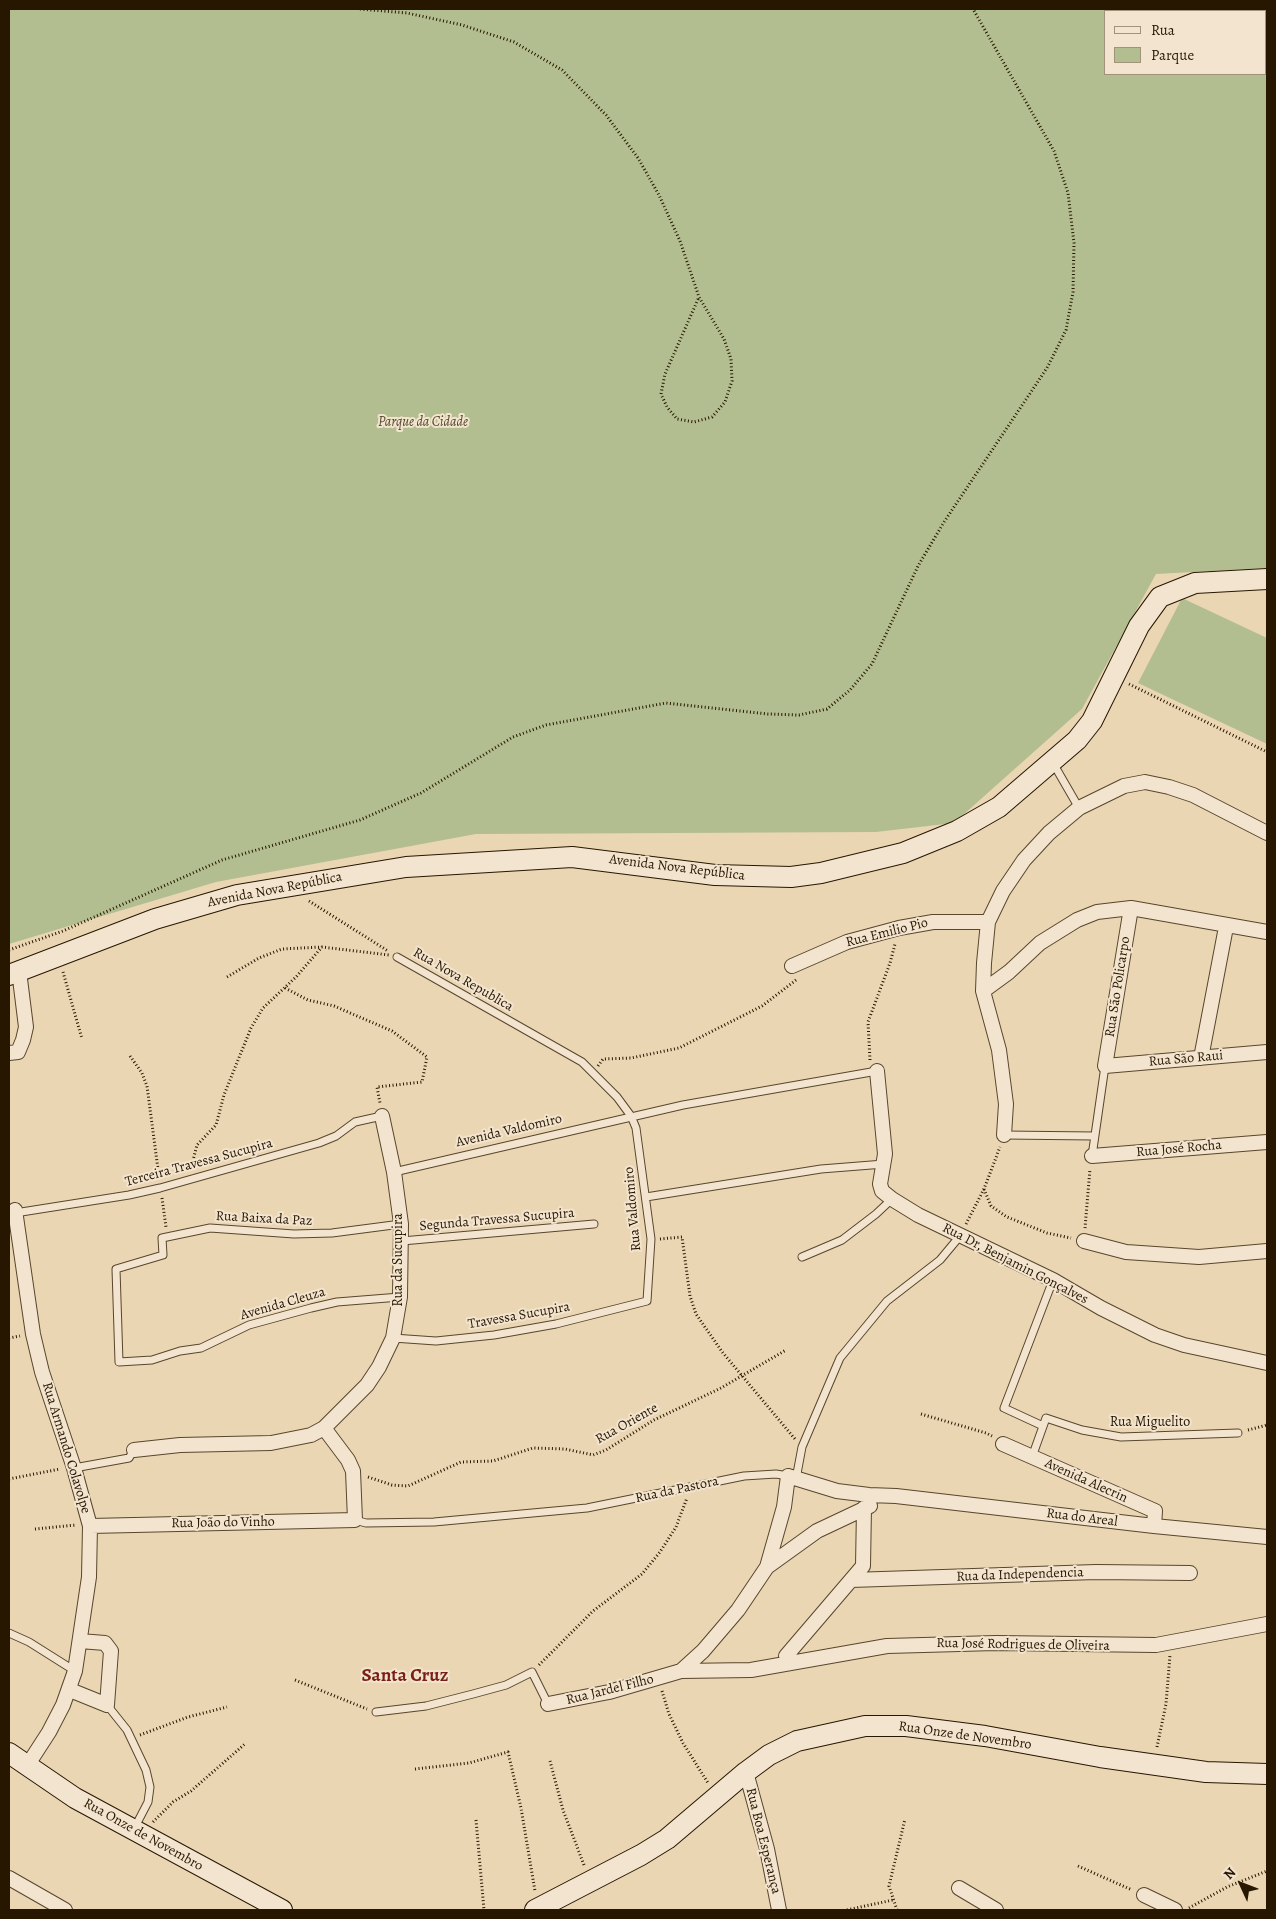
<!DOCTYPE html>
<meta charset="utf-8">
<style>
body{margin:0}
#map{position:relative;width:1276px;height:1919px;overflow:hidden;background:#ebd6b4;font-family:Alegreya,serif}
canvas{display:block}
.frame{position:absolute;inset:0;border:10px solid #271600;pointer-events:none}
.legend{position:absolute;left:1104px;top:10px;width:162px;height:65px;box-sizing:border-box;background:#f2e4ce;border:1px solid #a1927c;margin:0;padding:6px 9px;list-style:none;font-size:15px;color:#271600}
.legend li{display:flex;align-items:center;gap:10px;height:25px}
.legend b{width:25px;border:1px solid #a1927c}
.north{position:absolute;left:1216px;top:1859px;width:50px;height:50px;-webkit-text-stroke:4px #f2e4ce;paint-order:stroke;rotate:313deg;font-size:14px;font-weight:700;line-height:20px;text-align:center;color:#271600}
.north::after{content:'';display:block;margin:auto;width:18px;height:22px;background:#271600;clip-path:polygon(50% 0,100% 100%,50% 72%,0 100%)}
</style>
<div id="map">
<canvas width="1276" height="1919"></canvas>
<div class="frame"></div>
<ul class="legend">
<li><b style="height:6px;background:#f2e4ce"></b>Rua</li>
<li><b style="height:14px;background:#b3be90"></b>Parque</li>
</ul>
<div class="north">N</div>
</div>
<script>
const c = document.querySelector('canvas').getContext('2d');
c.lineJoin = 'round';
function fillPath(path, color) { c.fillStyle = color; c.fill(path, 'evenodd'); }
const toPath = rows => new Path2D(rows.map(r => 'M' + r).join(''));
function strokePath(path, color, width, dash) { c.strokeStyle = color; c.lineWidth = width; c.lineCap = dash ? 'butt' : 'round'; c.setLineDash(dash || []); c.stroke(path); }
function write(font, color, halo, rows, align = 'center') {
  c.font = font + ' Alegreya,serif'; c.lineWidth = 4; c.setLineDash([]); c.textBaseline = 'middle'; c.strokeStyle = halo; c.fillStyle = color; for (const [text, x, y, turn = 0] of rows) {
    c.save(); c.translate(x, y); c.rotate((+turn || 0) * Math.PI / 180); c.textAlign = isNaN(turn) ? turn : align; if (halo) c.strokeText(text, 0, 0); c.fillText(text, 0, 0); c.restore();
  }
}
const green = toPath([
 [9,9,1267,9,1267,568,1156,574,1082,709,954,823,876,832,476,834,216,882,9,944],
 [1105,11,1265,11,1265,74,1105,74],
 [1182,598,1267,638,1267,744,1138,683]
]);
const path = toPath([
 [360,9,407,13,462,25,514,42,562,70,606,115,638,158,659,195,680,241,699,297,724,339,731,359,732,381,725,402,712,417,694,422,677,419,667,407,661,394,665,374,699,297],
 [1129,684,1267,752],
 [309,901,388,951],
 [9,950,63,931,222,860,360,820,421,793,513,737,546,725,666,703,768,714,799,715,827,709,850,690,872,664,918,566,944,522,1047,368,1066,330,1073,292,1074,243,1068,193,1054,151,973,9],
 [63,972,82,1039],
 [227,977,259,958,282,949,322,947,389,955],
 [285,988,308,1000,334,1006,392,1031,427,1057,422,1082,377,1087,380,1103],
 [130,1056,142,1073,147,1086,159,1177],
 [870,1060,868,1022,890,963,895,944],
 [598,1066,603,1059,631,1058,679,1048,762,1006,796,980],
 [191,1168,197,1145,216,1125,224,1095,251,1028,263,1008,296,977,322,947],
 [984,1189,991,1206,1007,1217,1047,1233,1071,1238],
 [162,1198,166,1227],
 [966,1224,984,1189,1000,1147],
 [1085,1228,1090,1169],
 [660,1239,682,1237,690,1296,696,1314,723,1353,795,1439],
 [9,1338,20,1336],
 [921,1414,986,1433,992,1436],
 [1248,1430,1267,1425],
 [368,1477,392,1485,408,1486,461,1462,493,1461,533,1448,565,1449,593,1455,606,1450,654,1420,721,1388,786,1350],
 [9,1479,60,1469],
 [35,1529,76,1525],
 [539,1665,593,1611,642,1574,660,1552,676,1527,687,1498],
 [295,1680,367,1709],
 [662,1691,669,1714,683,1743,708,1783],
 [140,1735,188,1717,227,1707],
 [1157,1747,1166,1704,1170,1655],
 [550,1761,563,1810,584,1865],
 [415,1769,469,1763,508,1752,521,1808,535,1891],
 [476,1820,484,1910],
 [153,1822,173,1802,191,1791,246,1743],
 [1078,1866,1132,1890],
 [1189,1908,1227,1887,1267,1871],
 [847,1910,893,1900],
 [897,1910,889,1886,905,1819]
]);
const lane = toPath([
 [1053,763,1079,808],
 [1004,1135,1094,1136],
 [1092,1156,1105,1066],
 [394,1172,683,1105,877,1071],
 [646,1197,821,1169,884,1164],
 [15,1213,129,1195,160,1188,319,1143,336,1136,355,1122,382,1116],
 [402,1241,594,1224],
 [802,1257,842,1240,876,1214,892,1199],
 [400,1297,337,1302,311,1308,249,1325,201,1348,180,1351,152,1360,119,1362,116,1269,163,1255,162,1238,210,1228,294,1234,332,1233,401,1224],
 [393,1338,436,1341,494,1335,556,1324,647,1301,651,1239,636,1128,631,1116,617,1097,582,1062,397,957],
 [1043,1426,1004,1408,1053,1280],
 [1032,1457,1046,1418,1082,1430,1121,1437,1238,1433],
 [74,1468,129,1458,134,1450],
 [796,1479,802,1447,840,1358,887,1301,940,1260,960,1236],
 [355,1520,366,1523,434,1522,587,1508,744,1476,776,1474,788,1476],
 [9,1633,29,1642,75,1671],
 [107,1705,127,1730,146,1770,150,1787,148,1802,135,1827],
 [376,1712,426,1706,473,1694,506,1685,532,1672,548,1704]
]);
const street = toPath([
 [1131,908,1105,1066,1267,1052],
 [792,966,847,942,899,928,933,922,988,922],
 [983,991,1009,972,1040,943,1077,920,1097,912,1131,908,1267,932],
 [9,1053,18,1052,23,1040,26,1027,19,971],
 [1201,1058,1226,927],
 [877,1071,885,1154,880,1184,882,1191,892,1199,918,1215,1053,1280,1101,1308,1155,1335,1184,1345,1267,1363],
 [1004,1135,1006,1104,999,1050,983,991,984,963,988,922,1003,891,1024,860,1049,833,1079,808,1124,786,1145,782,1169,787,1193,795,1267,833],
 [1092,1156,1267,1142],
 [15,1210,33,1334,42,1372,74,1468,90,1526,89,1577,75,1671,63,1705,49,1732,27,1766],
 [1084,1241,1126,1252,1199,1257,1267,1251],
 [1003,1444,1155,1511,1154,1526],
 [134,1450,180,1445,271,1443,311,1435,324,1428,367,1385,379,1367,393,1338,400,1297,401,1224,394,1172,382,1116],
 [90,1526,355,1520,353,1471,348,1460,324,1428],
 [767,1567,817,1531,870,1506],
 [851,1580,1096,1572,1190,1573],
 [786,1656,863,1566,864,1508],
 [681,1671,703,1651,738,1610,767,1567,784,1507,788,1476,837,1491,869,1495,896,1496,1154,1526,1267,1537],
 [70,1690,107,1705,111,1651,105,1643,80,1641],
 [548,1704,609,1692,681,1671,751,1670,887,1646,996,1643,1156,1645,1267,1624],
 [746,1772,767,1849,779,1910],
 [9,1878,65,1910],
 [959,1888,996,1910],
 [1144,1895,1175,1910]
]);
const secondary = toPath([
 [9,975,155,919,237,895,406,867,572,857,715,875,791,877,821,873,903,853,957,831,999,807,1077,740,1092,721,1139,626,1160,597,1195,583,1267,579],
 [9,1753,75,1798,282,1910],
 [535,1910,641,1855,667,1839,746,1772,769,1755,797,1741,865,1726,906,1726,985,1736,1100,1757,1206,1772,1267,1774]
]);
const parkNames = [
 ["Parque da Cidade",423,423]
];
const streetNames = [
 ["Avenida Nova República",677,868,7],
 ["Avenida Nova República",275,890,-11],
 ["Rua Emilio Pio",887,933,-14],
 ["Rua Nova Republica",463,980,30],
 ["Rua São Policarpo",1118,987,-81],
 ["Rua São Raui",1186,1059,-5],
 ["Avenida Valdomiro",509,1131,-13],
 ["Rua José Rocha",1179,1149,-5],
 ["Terceira Travessa Sucupira",199,1163,-15],
 ["Rua Valdomiro",633,1209,-95],
 ["Rua Baixa da Paz",264,1219,3],
 ["Segunda Travessa Sucupira",497,1220,-5],
 ["Rua da Sucupira",399,1260,-90],
 ["Rua Dr, Benjamin Gonçalves",1015,1264,27],
 ["Avenida Cleuza",283,1304,-16],
 ["Travessa Sucupira",519,1316,-10],
 ["Rua Miguelito",1150,1423],
 ["Rua Oriente",627,1424,-29],
 ["Rua Armando Colavolpe",66,1448,73],
 ["Avenida Alecrin",1086,1481,24],
 ["Rua da Pastora",677,1490,-12],
 ["Rua do Areal",1082,1518,7],
 ["Rua João do Vinho",223,1523,-1],
 ["Rua da Independencia",1020,1575,-2],
 ["Rua José Rodrigues de Oliveira",1023,1645,1],
 ["Rua Jardel Filho",610,1690,-14],
 ["Rua Onze de Novembro",965,1736,8],
 ["Rua Onze de Novembro",143,1835,29],
 ["Rua Boa Esperança",763,1841,76]
];
const districtNames = [
 ["Santa Cruz",405,1676]
];
fillPath(green, '#b3be90');
strokePath(lane, '#58462d', 9);
strokePath(street, '#58462d', 16);
strokePath(secondary, '#271600', 22);
strokePath(path, '#271600', 3, [1, 2.5]);
strokePath(lane, '#f2e4ce', 7);
strokePath(street, '#f2e4ce', 14);
strokePath(secondary, '#f2e4ce', 20);
write('italic 14px', '#51482b', '#f2e4ce', parkNames);
write('14px', '#271600', '#f2e4ce', streetNames);
write('bold 19px', '#7a1f14', '#f2e4ce', districtNames);
</script>
